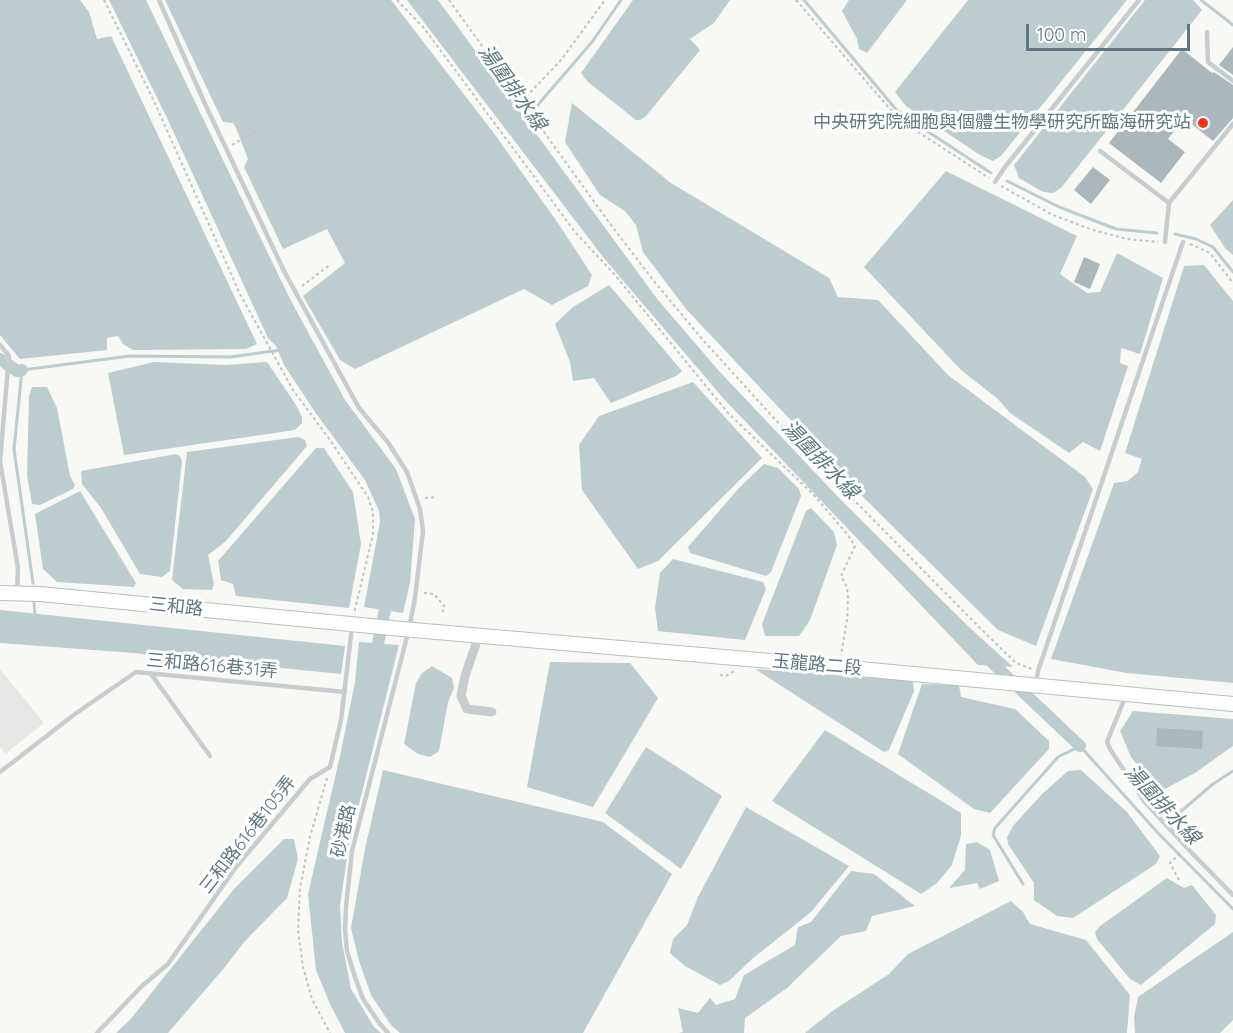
<!DOCTYPE html>
<meta charset="utf-8">
<style>
body{margin:0}
#map{position:relative;width:1233px;height:1033px;overflow:hidden;background:#f8f8f5;font-family:Quicksand,sans-serif}
canvas{display:block}
.scale{position:absolute;left:1026px;top:24px;width:164px;height:27px;box-sizing:border-box;border:3px solid #607783;border-top:0;padding-left:8px;font-size:18px;line-height:21px;white-space:nowrap;color:#607783;-webkit-text-stroke:4px #fff;paint-order:stroke}
</style>
<div id="map">
<canvas width="1233" height="1033"></canvas>
<div class="scale">100 m</div>
</div>
<script>
const c = document.querySelector('canvas').getContext('2d');
c.lineJoin = 'round';
function fillPath(path, color) { c.fillStyle = color; c.fill(path, 'evenodd'); }
const toPath = rows => new Path2D(rows.map(r => 'M' + r).join(''));
function strokePath(path, color, width, dash) { c.strokeStyle = color; c.lineWidth = width; c.lineCap = dash ? 'butt' : 'round'; c.setLineDash(dash || []); c.stroke(path); }
function write(font, color, halo, rows, align = 'center') {
  c.font = font + ' Quicksand,"Noto Sans TC",sans-serif'; c.lineWidth = 6; c.setLineDash([]); c.textBaseline = 'middle'; c.strokeStyle = halo; c.fillStyle = color; for (const [text, x, y, turn = 0] of rows) {
    c.save(); c.translate(x, y); c.rotate((+turn || 0) * Math.PI / 180); c.textAlign = isNaN(turn) ? turn : align; if (halo) c.strokeText(text, 0, 0); c.fillText(text, 0, 0); c.restore();
  }
}
const built = toPath([
 [0,669,44,723,5,754,0,747]
]);
const water = toPath([
 [0,0,80,0,89,12,97,39,111,36,257,344,246,349,133,350,123,344,118,336,107,338,107,350,20,359,0,335],
 [109,0,146,0,290,299,345,400,396,469,415,519,410,583,403,613,364,607,380,522,379,511,365,480,315,412,284,365,276,346,268,338,167,118],
 [165,0,391,0,493,132,560,226,592,275,588,286,552,305,524,289,355,369,340,360,303,296,345,263,327,229,283,249,244,167,248,159,236,128,233,123,223,122],
 [407,0,438,0,658,300,719,371,841,500,969,627,1013,667,978,665,723,398,603,257],
 [633,0,730,0,714,23,690,39,700,50,646,116,640,120,636,120,588,82,581,73],
 [849,0,907,0,867,53,859,49,857,39,842,11],
 [968,0,1127,0,1001,156,993,161,980,155,906,106,895,92],
 [1145,0,1193,0,1202,10,1061,188,1053,193,1043,192,1019,178,1014,165],
 [572,103,671,183,829,278,838,297,878,300,948,375,1085,477,1093,489,1036,646,998,630,865,499,686,309,643,252,636,225,625,211,600,195,565,142],
 [946,171,1077,236,1060,274,1087,293,1100,292,1117,253,1163,278,1140,354,1121,348,1120,363,1128,366,1100,451,1083,442,1069,453,1010,413,998,399,961,370,864,267],
 [1233,200,1233,255,1225,248,1210,225],
 [1204,265,1233,301,1233,683,1127,673,1051,659,1114,483,1128,481,1138,472,1142,459,1125,453,1184,266],
 [609,285,682,371,676,376,611,403,594,378,573,381,570,362,555,324,573,307],
 [154,362,225,365,267,362,296,405,302,417,302,423,295,430,124,455,108,373],
 [693,382,762,458,658,561,638,569,582,490,579,445,599,416],
 [32,387,47,387,57,408,70,476,75,485,73,489,40,505,32,504,27,476,29,396],
 [298,437,305,440,307,446,226,541,208,555,214,584,212,590,183,589,172,580,187,452],
 [316,448,324,448,353,492,361,544,349,608,236,596,233,584,221,580,218,561],
 [176,454,180,456,182,461,170,571,162,577,140,574,101,508,82,484,81,471],
 [764,464,778,468,799,489,801,496,771,572,766,576,690,553,688,547,739,488],
 [80,491,136,583,134,587,57,582,43,569,35,514],
 [811,508,834,532,837,545,810,620,799,636,765,636,762,624,806,511],
 [673,559,763,582,766,589,745,640,658,631,655,608,660,573],
 [0,610,345,646,341,674,134,653,0,643],
 [359,642,399,645,349,844,340,906,342,942,351,989,374,1027,381,1033,345,1033,330,1004,316,970,308,894,340,756,355,682],
 [550,662,630,663,658,698,593,807,527,787],
 [432,666,452,678,454,688,448,702,439,751,430,757,418,754,404,744,416,683,422,673],
 [755,669,913,681,914,691,889,750,884,752],
 [922,684,959,685,961,697,1015,709,1049,741,1049,749,990,813,974,809,898,754],
 [1133,711,1233,719,1233,746,1195,773,1159,792,1131,757,1120,731],
 [825,730,961,813,961,835,952,865,937,883,921,894,772,801],
 [646,747,722,796,681,869,605,813],
 [383,770,603,822,672,874,583,1033,400,1033,391,1025,371,995,359,961,351,928,365,849],
 [1081,770,1127,812,1160,856,1156,864,1073,918,1057,916,1034,900,1034,883,1008,844,1007,837,1013,826,1042,794,1068,771],
 [746,807,849,866,811,912,752,959,729,981,720,985,685,966,670,953,673,939,687,925,698,897],
 [284,839,294,839,298,859,287,898,245,941,225,967,168,1033,116,1033,130,1020,234,889],
 [977,842,990,850,999,881,980,889,977,883,949,888,965,870,966,844],
 [851,871,874,874,915,906,872,916,866,931,841,936,787,988,745,1018,744,1033,679,1033,683,1032,678,1008,698,1013,710,998,716,1005,735,999,744,975,795,945,798,927,811,922],
 [1167,878,1184,888,1192,885,1216,915,1215,924,1141,985,1130,979,1097,939,1095,932,1100,926],
 [1011,901,1023,912,1030,924,1086,940,1130,995,1127,1033,805,1033,831,1012,889,974,908,954],
 [1233,932,1233,1020,1220,1033,1135,1033,1134,1017,1138,997]
]);
const stream = toPath([
 [804,0,894,107,904,116,991,173],
 [1201,0,1233,25],
 [536,107,592,42,621,0],
 [1007,181,1059,207,1116,229,1157,233],
 [1175,234,1196,239,1213,247,1233,272],
 [33,583,14,449,22,370,130,356,230,357,281,350],
 [34,603,35,616],
 [1172,819,1213,784,1233,771],
 [1023,884,993,835,995,828,1058,757,1080,746,1157,832,1233,909]
]);
const canal = toPath([
 [0,359,17,371,22,370],
 [983,654,1080,746],
 [375,658,388,595]
]);
const building = toPath([
 [1233,47,1233,75,1219,65],
 [1182,49,1212,73,1214,72,1233,85,1233,118,1213,141,1184,118,1168,139,1185,152,1161,183,1109,143],
 [1093,167,1110,180,1091,204,1074,190],
 [1084,257,1100,264,1090,289,1074,282],
 [1157,728,1203,731,1202,749,1156,746]
]);
const path = toPath([
 [104,0,153,99,240,294,293,390,330,440,368,497,373,512,373,534,354,614],
 [397,0,424,28,575,232,615,275,729,414,814,495,847,534,855,546,841,576,847,587,848,598,847,620,841,655],
 [449,0,608,221,653,280,703,340,782,427,978,626,1016,663,1032,669],
 [796,0,890,109,912,128,989,178],
 [522,101,561,60,605,0],
 [232,145,272,121],
 [1001,186,1053,215,1093,230,1127,239,1158,242],
 [1190,244,1210,253,1233,283],
 [302,286,331,264],
 [425,498,436,497],
 [424,593,434,594,445,607,442,612],
 [720,675,726,676,734,671],
 [327,778,310,837,300,888,298,930,303,967,312,999,330,1033],
 [1179,880,1170,863,1182,851]
]);
const service = toPath([
 [159,0,206,106,285,273,359,408,387,441,407,472,420,509,423,531,415,598,409,629,352,851,346,907,345,929,347,951,355,977,363,999,380,1024,388,1033],
 [1207,32,1208,62,1233,81],
 [1100,151,1169,203,1165,242],
 [995,182,1005,167,1139,0],
 [1169,203,1233,124],
 [0,345,9,356,0,461,18,568,17,592],
 [151,674,210,756],
 [1036,683,1038,671,1183,242],
 [1126,695,1107,742,1110,749,1144,801,1190,851,1233,895],
 [0,772,75,714,136,672,345,692],
 [97,1033,142,986,168,964,236,867,310,779,330,767,341,720,352,627]
]);
const minor = toPath([
 [479,635,465,676,461,696,467,709,492,712]
]);
const secondary = toPath([
 [0,593,40,594,402,629,839,667,1233,704]
]);
const markers = [
 [1203,123,6,"#f43519"]
];
const poiNames = [
 ["中央研究院細胞與個體生物學研究所臨海研究站",1191,123]
];
const streetNames = [
 ["三和路",176,607,6],
 ["玉龍路二段",817,665,5],
 ["三和路616巷31弄",212,666,5],
 ["砂港路",344,831,-77],
 ["三和路616巷105弄",248,835,-52]
];
const waterNames = [
 ["湯圍排水線",512,88,54],
 ["湯圍排水線",820,460,46],
 ["湯圍排水線",1162,805,47]
];
fillPath(built, '#e6e8e6');
fillPath(water, '#bdcccf');
strokePath(stream, '#bdcccf', 3);
strokePath(canal, '#bdcccf', 12);
fillPath(building, '#abb7bb');
strokePath(secondary, '#b7bec2', 16);
strokePath(path, '#c0c3c5', 2, [3, 3]);
strokePath(service, '#c7cccf', 4.5);
strokePath(minor, '#c7cccf', 9);
strokePath(secondary, '#fff', 14);
for (const [x, y, r, color] of markers) { const dot = new Path2D(); dot.arc(x, y, r, 0, 2 * Math.PI); c.fillStyle = color; c.fill(dot); strokePath(dot, '#fff', 2); }
write('18px', '#607783', '#fff', poiNames, 'right');
write('18px', '#607783', '#fff', streetNames);
write('italic 20px', '#5b787d', '#fff', waterNames);
</script>
